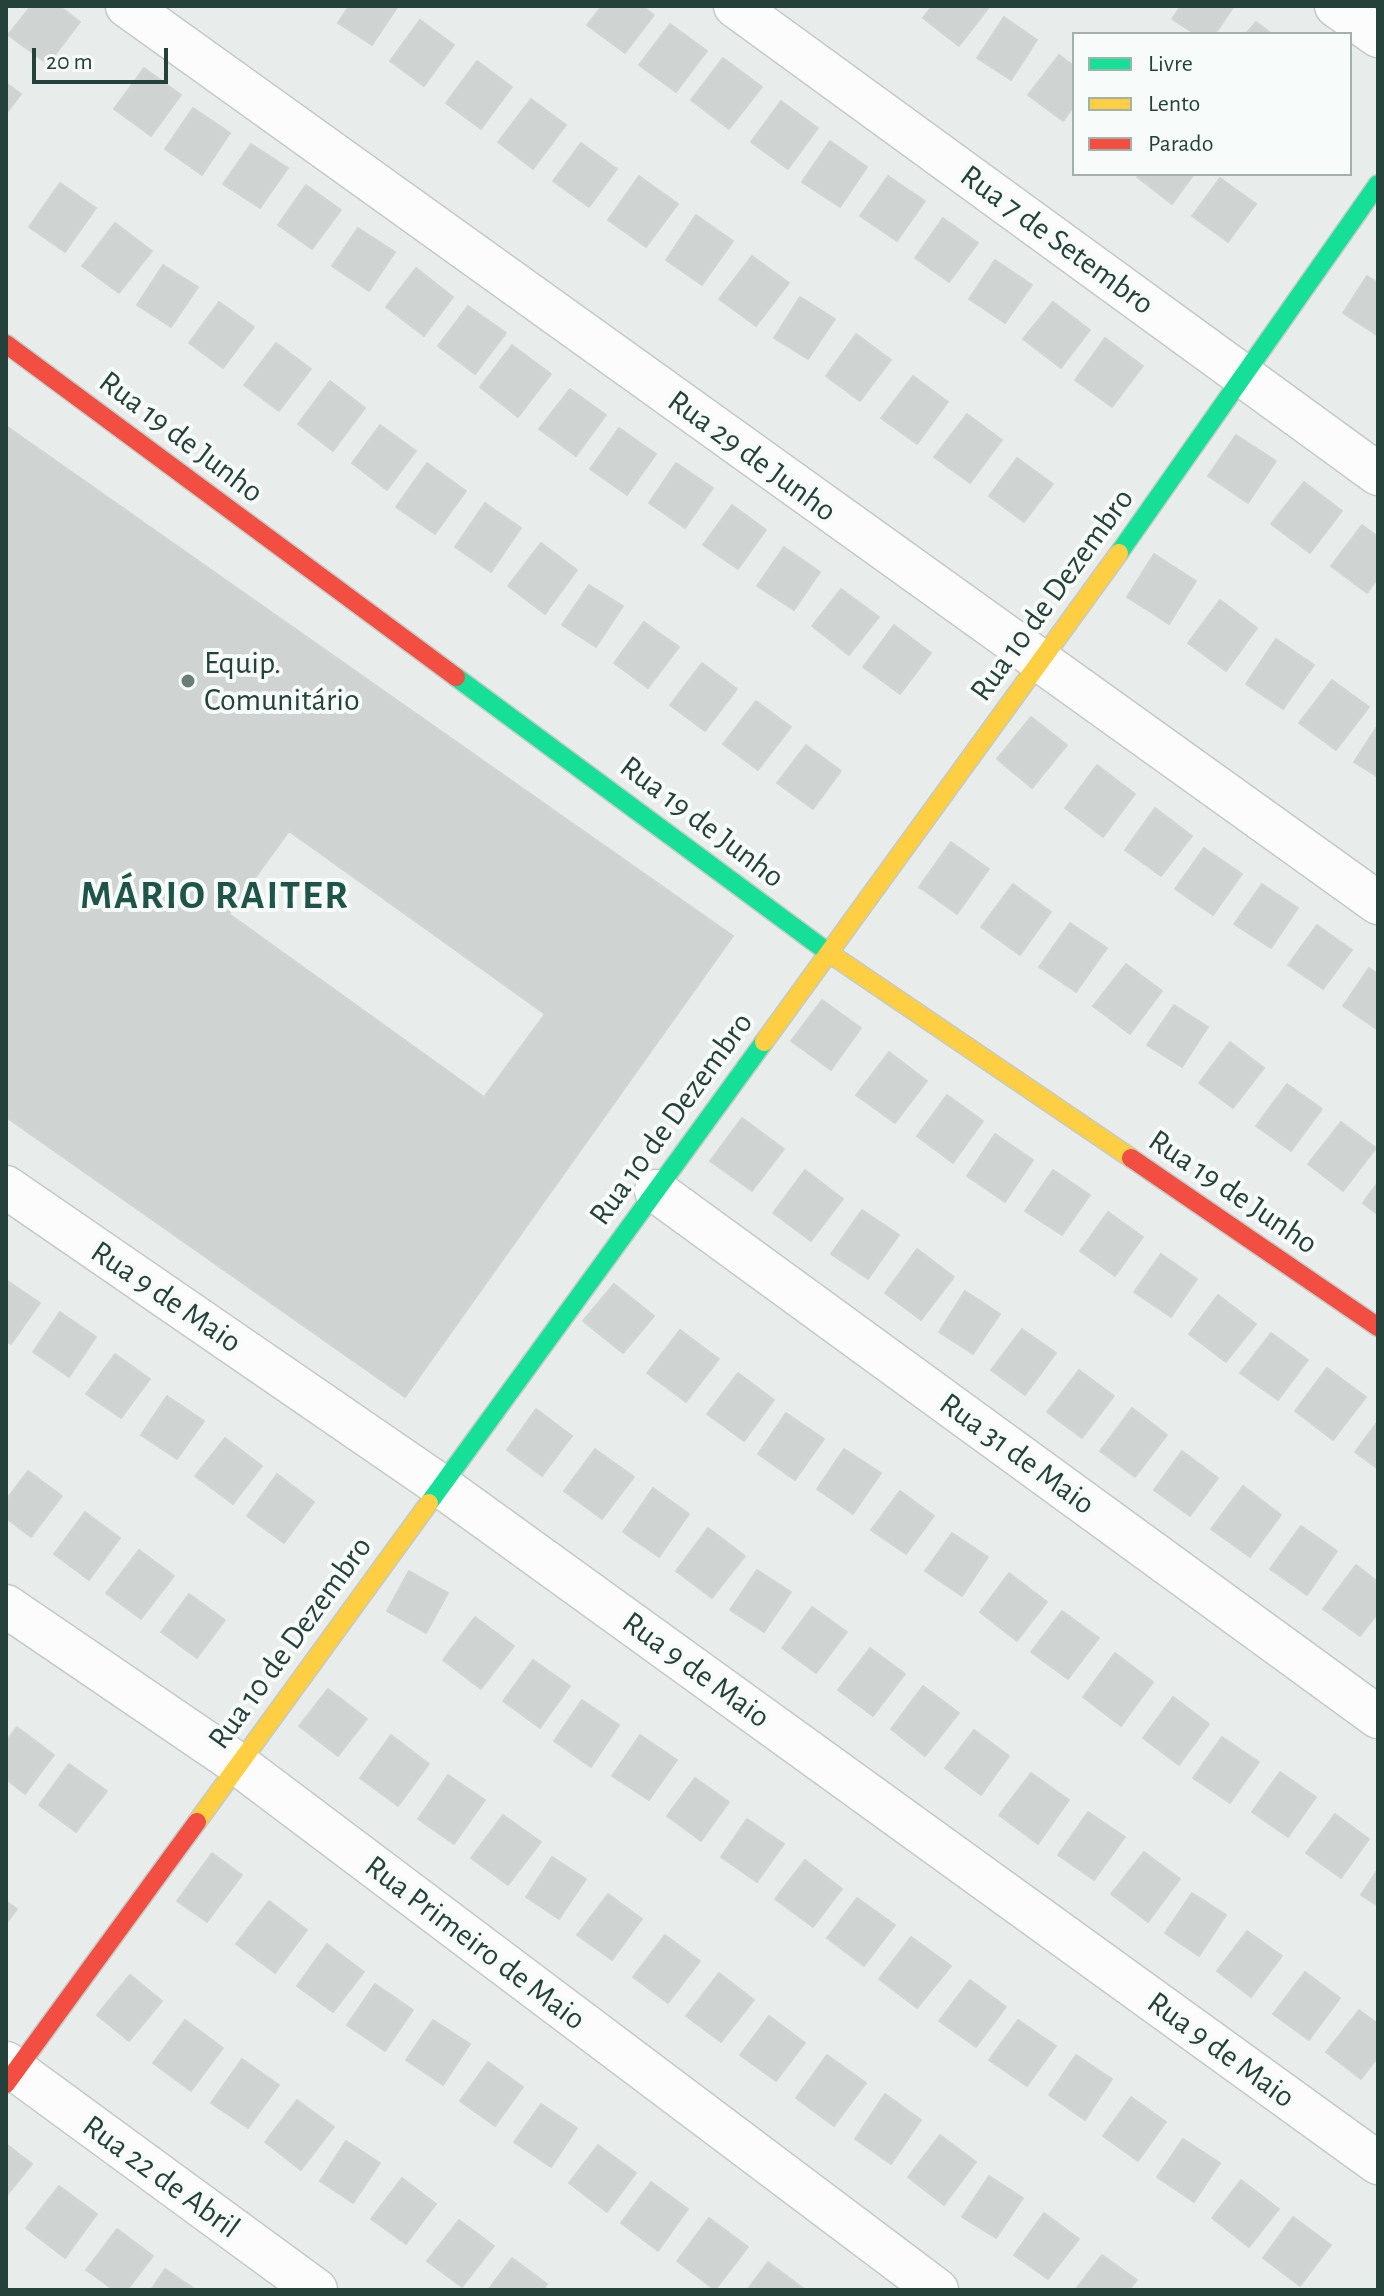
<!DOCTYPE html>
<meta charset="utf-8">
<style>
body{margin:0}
#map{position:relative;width:1384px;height:2296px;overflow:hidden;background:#e8edeb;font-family:"Alegreya Sans",sans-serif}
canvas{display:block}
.frame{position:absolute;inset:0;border:8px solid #24423a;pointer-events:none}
.legend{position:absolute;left:1072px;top:32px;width:280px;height:144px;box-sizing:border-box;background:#f7fbf9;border:2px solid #a3b1ad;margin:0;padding:10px 14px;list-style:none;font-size:24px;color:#24423a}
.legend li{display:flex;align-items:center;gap:16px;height:40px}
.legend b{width:40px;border:2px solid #a3b1ad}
.scale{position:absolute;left:32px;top:48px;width:136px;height:36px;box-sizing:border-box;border:4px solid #24423a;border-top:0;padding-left:10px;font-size:24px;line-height:28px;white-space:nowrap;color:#24423a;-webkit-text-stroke:6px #f7fbf9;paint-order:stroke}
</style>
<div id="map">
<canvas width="1384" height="2296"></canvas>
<div class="frame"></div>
<ul class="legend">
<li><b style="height:10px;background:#16e098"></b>Livre</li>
<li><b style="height:10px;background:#ffcf43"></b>Lento</li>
<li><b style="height:10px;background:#f24e42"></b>Parado</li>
</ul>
<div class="scale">20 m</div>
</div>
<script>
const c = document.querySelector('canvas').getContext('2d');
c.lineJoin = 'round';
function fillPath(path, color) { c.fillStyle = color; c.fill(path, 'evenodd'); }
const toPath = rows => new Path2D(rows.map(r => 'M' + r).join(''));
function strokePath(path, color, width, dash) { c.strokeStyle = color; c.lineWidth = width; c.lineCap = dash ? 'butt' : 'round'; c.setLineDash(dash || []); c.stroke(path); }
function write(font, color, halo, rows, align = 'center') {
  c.font = font + ' "Alegreya Sans",sans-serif'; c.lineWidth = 8; c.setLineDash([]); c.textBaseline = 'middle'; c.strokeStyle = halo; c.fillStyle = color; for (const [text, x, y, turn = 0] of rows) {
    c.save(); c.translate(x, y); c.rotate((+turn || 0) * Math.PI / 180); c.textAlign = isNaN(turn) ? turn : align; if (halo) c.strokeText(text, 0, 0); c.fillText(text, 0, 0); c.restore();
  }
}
const building = toPath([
 [31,6,59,6,80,22,48,64,8,35,31,6],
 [349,6,398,6,372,45,338,23,349,6],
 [602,6,642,6,654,15,625,53,587,25,602,6],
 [932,6,990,6,959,46,923,18,932,6],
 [1181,6,1234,6,1215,34,1195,34,1172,19,1181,6],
 [1004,17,1037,40,1011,80,977,58,1004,17],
 [420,20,454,45,424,86,390,61,420,20],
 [1256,22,1272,34,1246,34,1256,22],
 [670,24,707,51,676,92,639,65,670,24],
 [1059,55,1074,66,1074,106,1063,121,1028,95,1059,55],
 [723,58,762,87,729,129,691,100,723,58],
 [477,61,512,87,481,129,446,103,477,61],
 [144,68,181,95,151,136,114,109,144,68],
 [6,83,21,94,6,114,6,83],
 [531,99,566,125,533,169,498,142,531,99],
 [781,101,818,128,788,169,751,142,781,101],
 [193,108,230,133,202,175,165,149,193,108],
 [830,141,867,167,840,207,802,182,830,141],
 [581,143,617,169,589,207,553,181,581,143],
 [251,144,288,168,260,208,223,184,251,144],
 [1140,174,1194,174,1172,204,1137,177,1140,174],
 [639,176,678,204,646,247,608,220,639,176],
 [888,176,925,201,897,241,860,216,888,176],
 [1220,178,1256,204,1228,242,1192,216,1220,178],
 [60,183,96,208,65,252,29,227,60,183],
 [306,185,341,210,312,249,278,225,306,185],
 [696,215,733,241,702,285,666,260,696,215],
 [943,218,978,243,949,282,915,258,943,218],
 [115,223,152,251,119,293,82,266,115,223],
 [358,228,395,252,369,291,332,266,358,228],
 [752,256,789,283,756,326,719,299,752,256],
 [995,260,1032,285,1005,323,969,299,995,260],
 [163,265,198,287,171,327,137,305,163,265],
 [416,268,453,297,424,336,386,307,416,268],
 [1367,276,1378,283,1378,336,1343,313,1367,276],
 [800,297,835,319,808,359,774,338,800,297],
 [219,302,254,327,223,368,189,343,219,302],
 [1053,302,1090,330,1061,368,1023,339,1053,302],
 [468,306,506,333,475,374,438,346,468,306],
 [856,334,891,360,860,401,826,376,856,334],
 [1105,338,1143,366,1112,407,1075,380,1105,338],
 [276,343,311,369,279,411,244,385,276,343],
 [512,345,551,374,518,417,480,387,512,345],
 [913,376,948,402,917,444,881,418,913,376],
 [330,381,365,408,333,451,298,424,330,381],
 [570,389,606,415,576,456,539,429,570,389],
 [967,414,1002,440,970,483,934,457,967,414],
 [380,425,416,451,387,490,352,463,380,425],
 [6,426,733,936,405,1397,6,1117,6,426],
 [619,428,656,454,627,495,590,469,619,428],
 [1236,435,1276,461,1248,503,1208,476,1236,435],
 [1017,458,1053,484,1024,522,989,496,1017,458],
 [427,463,466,491,435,534,396,507,427,463],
 [676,463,713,488,685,528,649,503,676,463],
 [1304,482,1342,511,1310,553,1271,524,1304,482],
 [485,503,521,528,491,572,455,547,485,503],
 [732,505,766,530,738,569,703,545,732,505],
 [1362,525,1378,537,1378,578,1367,593,1331,566,1362,525],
 [541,543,577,570,545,614,508,586,541,543],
 [784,547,820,572,794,610,757,586,784,547],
 [1154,554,1196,581,1169,624,1127,597,1154,554],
 [589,585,623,606,596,647,562,625,589,585],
 [841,589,879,617,849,655,812,626,841,589],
 [1220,600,1257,628,1226,671,1188,643,1220,600],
 [644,622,679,647,648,688,614,663,644,622],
 [894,625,931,653,900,694,863,667,894,625],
 [1276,639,1314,665,1283,709,1246,684,1276,639],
 [702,663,737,689,705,731,670,705,702,663],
 [1332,680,1369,707,1336,750,1299,723,1332,680],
 [756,701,791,727,758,770,723,744,756,701],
 [1031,717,1067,745,1032,788,997,759,1031,717],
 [1378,725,1378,777,1354,762,1378,725],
 [806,745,841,771,813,809,777,783,806,745],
 [1097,765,1135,794,1103,837,1065,808,1097,765],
 [1155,808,1192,836,1161,876,1125,850,1155,808],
 [289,831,545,1014,484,1097,229,914,289,831],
 [951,842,989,869,957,914,919,887,951,842],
 [1204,848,1242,874,1213,915,1175,889,1204,848],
 [1013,884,1051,912,1020,955,981,927,1013,884],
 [1262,884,1298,908,1271,948,1234,924,1262,884],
 [1070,923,1107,948,1076,992,1039,967,1070,923],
 [1317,925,1352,950,1323,989,1288,965,1317,925],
 [1126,964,1162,991,1130,1034,1093,1006,1126,964],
 [1369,968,1378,974,1378,1030,1343,1006,1369,968],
 [822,1000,861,1028,831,1070,791,1041,822,1000],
 [1174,1005,1208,1027,1182,1067,1147,1045,1174,1005],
 [1230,1042,1264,1068,1233,1108,1199,1083,1230,1042],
 [889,1052,927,1081,895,1123,856,1095,889,1052],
 [1287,1084,1322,1109,1291,1151,1256,1126,1287,1084],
 [947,1095,983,1121,953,1163,917,1136,947,1095],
 [742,1118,784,1149,752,1191,710,1161,742,1118],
 [1341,1122,1376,1148,1343,1191,1308,1164,1341,1122],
 [995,1134,1033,1160,1005,1202,967,1176,995,1134],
 [805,1170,843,1199,811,1241,773,1213,805,1170],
 [1053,1170,1090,1195,1062,1235,1025,1211,1053,1170],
 [1378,1182,1378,1215,1363,1203,1378,1182],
 [862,1210,899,1235,868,1279,831,1254,862,1210],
 [1108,1212,1143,1237,1115,1276,1080,1251,1108,1212],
 [917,1249,954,1277,921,1320,885,1293,917,1249],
 [1161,1254,1197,1279,1171,1317,1134,1292,1161,1254],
 [6,1280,40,1303,11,1344,6,1341,6,1280],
 [614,1284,654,1316,623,1353,583,1321,614,1284],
 [965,1291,1000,1314,973,1354,939,1332,965,1291],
 [1218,1295,1256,1324,1226,1362,1189,1334,1218,1295],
 [60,1312,96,1337,69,1377,33,1352,60,1312],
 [1022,1329,1056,1353,1025,1395,991,1370,1022,1329],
 [680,1330,719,1359,686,1402,647,1373,680,1330],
 [1271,1333,1308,1360,1278,1400,1240,1373,1271,1333],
 [115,1354,150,1379,121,1418,86,1394,115,1354],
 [1327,1368,1366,1397,1333,1440,1295,1411,1327,1368],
 [1079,1370,1114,1396,1082,1438,1047,1412,1079,1370],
 [738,1373,774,1400,744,1441,707,1414,738,1373],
 [167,1396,204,1421,177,1459,141,1435,167,1396],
 [1132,1408,1167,1435,1135,1477,1100,1451,1132,1408],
 [536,1409,572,1436,542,1476,507,1450,536,1409],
 [786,1413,824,1439,795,1480,758,1454,786,1413],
 [1378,1421,1378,1469,1355,1452,1378,1421],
 [225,1438,262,1466,233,1504,195,1476,225,1438],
 [595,1449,634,1477,602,1519,564,1491,595,1449],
 [844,1449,881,1473,853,1514,817,1489,844,1449],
 [1182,1451,1218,1478,1190,1516,1154,1490,1182,1451],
 [28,1471,62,1496,31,1537,6,1518,6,1500,28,1471],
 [277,1474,314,1502,284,1543,247,1516,277,1474],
 [1243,1486,1281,1515,1250,1557,1211,1529,1243,1486],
 [653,1488,689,1514,659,1557,623,1532,653,1488],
 [900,1491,934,1516,906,1554,871,1530,900,1491],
 [85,1512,120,1538,89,1580,54,1554,85,1512],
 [1301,1526,1337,1551,1307,1595,1270,1569,1301,1526],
 [708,1528,745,1556,712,1598,676,1571,708,1528],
 [952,1533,988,1557,962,1596,925,1571,952,1533],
 [139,1550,174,1576,141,1619,106,1593,139,1550],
 [1356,1565,1378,1582,1378,1613,1360,1636,1323,1609,1356,1565],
 [757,1570,791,1592,764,1632,730,1610,757,1570],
 [409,1571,448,1593,426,1633,387,1611,409,1571],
 [1009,1573,1047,1602,1017,1641,980,1612,1009,1573],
 [189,1594,225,1620,197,1658,161,1632,189,1594],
 [812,1607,847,1632,816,1673,782,1648,812,1607],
 [1062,1611,1099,1638,1068,1679,1031,1652,1062,1611],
 [475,1617,514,1646,481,1689,443,1660,475,1617],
 [870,1648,905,1674,873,1716,838,1690,870,1648],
 [1115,1653,1153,1682,1121,1726,1083,1697,1115,1653],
 [533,1660,570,1686,540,1728,503,1701,533,1660],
 [923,1686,959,1713,925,1756,891,1729,923,1686],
 [328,1689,367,1719,338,1756,299,1726,328,1689],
 [1173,1697,1209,1724,1179,1765,1143,1738,1173,1697],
 [582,1700,619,1725,591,1767,554,1741,582,1700],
 [17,1727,54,1755,25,1794,6,1779,6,1741,17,1727],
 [974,1730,1009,1756,981,1795,945,1768,974,1730],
 [391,1735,429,1764,398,1806,360,1778,391,1735],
 [640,1735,677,1760,649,1800,612,1776,640,1735],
 [1222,1737,1259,1762,1230,1803,1193,1778,1222,1737],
 [69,1764,107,1791,76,1832,39,1805,69,1764],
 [1280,1772,1316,1797,1288,1837,1252,1812,1280,1772],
 [1031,1773,1069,1800,1038,1844,999,1815,1031,1773],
 [448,1775,485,1800,454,1844,418,1819,448,1775],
 [695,1778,729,1802,701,1841,667,1816,695,1778],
 [1088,1812,1125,1837,1094,1880,1058,1855,1088,1812],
 [1335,1814,1369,1839,1341,1878,1306,1853,1335,1814],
 [503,1815,541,1842,508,1885,471,1858,503,1815],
 [747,1819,784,1844,757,1882,721,1857,747,1819],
 [1144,1852,1180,1879,1148,1922,1111,1894,1144,1852],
 [212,1853,242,1875,207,1922,177,1901,212,1853],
 [552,1857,586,1879,559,1919,526,1897,552,1857],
 [805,1860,842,1889,813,1927,775,1899,805,1860],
 [1378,1869,1378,1906,1361,1895,1378,1869],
 [1192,1893,1226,1915,1199,1956,1165,1933,1192,1893],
 [608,1894,642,1919,612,1960,577,1935,608,1894],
 [857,1898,895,1925,864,1966,827,1938,857,1898],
 [6,1901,17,1909,6,1924,6,1901],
 [269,1901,307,1930,275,1973,236,1944,269,1901],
 [1247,1931,1282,1956,1251,1997,1217,1971,1247,1931],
 [665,1935,700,1961,668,2003,633,1977,665,1935],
 [911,1937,951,1966,917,2008,879,1979,911,1937],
 [327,1944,364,1972,333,2012,297,1986,327,1944],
 [1305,1972,1340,1998,1309,2040,1273,2014,1305,1972],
 [719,1973,754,2000,721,2042,686,2016,719,1973],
 [130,1975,162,2001,129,2041,97,2015,130,1975],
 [970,1980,1006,2007,976,2047,939,2021,970,1980],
 [375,1984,413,2010,385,2051,347,2025,375,1984],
 [1359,2010,1378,2024,1378,2057,1361,2079,1326,2052,1359,2010],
 [769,2016,805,2043,776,2081,740,2055,769,2016],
 [185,2020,223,2048,191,2091,153,2063,185,2020],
 [433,2020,470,2044,443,2085,406,2060,433,2020],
 [1018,2020,1056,2046,1027,2086,989,2060,1018,2020],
 [827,2055,866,2083,834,2126,796,2098,827,2055],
 [1076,2055,1112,2079,1085,2120,1049,2095,1076,2055],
 [242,2059,279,2085,248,2128,211,2103,242,2059],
 [488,2062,523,2087,495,2126,460,2101,488,2062],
 [885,2094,921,2120,891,2164,855,2139,885,2094],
 [1131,2097,1166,2122,1138,2161,1103,2136,1131,2097],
 [297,2100,334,2127,301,2170,265,2142,297,2100],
 [541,2104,577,2128,551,2167,514,2142,541,2104],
 [940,2135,976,2162,944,2205,908,2177,940,2135],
 [1183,2139,1220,2163,1194,2202,1157,2177,1183,2139],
 [346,2141,380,2163,353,2203,320,2181,346,2141],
 [6,2144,32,2164,6,2196,6,2144],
 [598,2145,636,2173,607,2212,569,2183,598,2145],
 [989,2176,1023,2198,996,2238,962,2217,989,2176],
 [402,2178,436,2204,406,2244,371,2219,402,2178],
 [1241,2180,1279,2209,1249,2247,1212,2218,1241,2180],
 [651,2182,688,2209,658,2251,621,2223,651,2182],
 [59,2186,97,2214,65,2258,26,2228,59,2186],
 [1044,2213,1079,2239,1048,2279,1014,2255,1044,2213],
 [1293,2217,1331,2245,1300,2286,1263,2258,1293,2217],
 [709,2218,748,2247,715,2290,677,2261,709,2218],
 [459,2220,494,2246,462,2287,427,2261,459,2220],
 [117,2229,153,2256,127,2290,114,2290,86,2270,117,2229],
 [1102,2255,1137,2280,1129,2290,1075,2290,1102,2255],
 [512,2258,547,2284,543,2290,488,2290,512,2258],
 [768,2262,804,2289,803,2290,747,2290,768,2262],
 [165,2269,196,2290,151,2290,165,2269]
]);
const street = toPath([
 [127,6,1378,903],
 [735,6,1378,474],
 [1336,6,1378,36],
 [6,1187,441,1486,1378,2163],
 [656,1191,1378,1717],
 [6,1606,238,1764,937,2290],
 [6,2063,316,2290]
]);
const fast = toPath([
 [1119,553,1378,184],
 [456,677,829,953],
 [429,1503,764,1042]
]);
const slow = toPath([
 [829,953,1131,1158],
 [764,1042,1119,553],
 [197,1822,429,1503]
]);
const jam = toPath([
 [6,344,456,677],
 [1131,1158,1378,1327],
 [6,2084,197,1822]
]);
const markers = [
 [188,681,8,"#697e78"]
];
const streetNames = [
 ["Rua 7 de Setembro",1057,240,36],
 ["Rua 19 de Junho",181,437,37],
 ["Rua 29 de Junho",752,456,36],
 ["Rua 10 de Dezembro",1052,595,-54],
 ["Rua 19 de Junho",702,822,37],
 ["Rua 10 de Dezembro",671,1119,-54],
 ["Rua 19 de Junho",1233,1192,34],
 ["Rua 9 de Maio",166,1297,34],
 ["Rua 31 de Maio",1017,1454,36],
 ["Rua 10 de Dezembro",290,1643,-54],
 ["Rua 9 de Maio",696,1670,36],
 ["Rua Primeiro de Maio",475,1943,37],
 ["Rua 9 de Maio",1221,2050,36],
 ["Rua 22 de Abril",161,2177,36]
];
const poiNames = [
 ["Equip.",204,663],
 ["Comunitário",204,700]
];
const districtNames = [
 ["MÁRIO RAITER",215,896]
];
fillPath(building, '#cfd4d2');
strokePath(building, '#d1d6d4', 2);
strokePath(street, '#c5cac8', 45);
strokePath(fast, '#c3cbc8', 21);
strokePath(slow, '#c3cbc8', 21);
strokePath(jam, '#c3cbc8', 21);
strokePath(street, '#fcfcfc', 42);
strokePath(fast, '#16e098', 18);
strokePath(slow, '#ffcf43', 18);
strokePath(jam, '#f24e42', 18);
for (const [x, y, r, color] of markers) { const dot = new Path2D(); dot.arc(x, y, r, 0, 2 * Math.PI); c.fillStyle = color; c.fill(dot); strokePath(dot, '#f7fbf9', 3); }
write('32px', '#24423a', '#f7fbf9', streetNames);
write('32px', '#24423a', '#f7fbf9', poiNames, 'left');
c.letterSpacing = '2px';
write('bold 40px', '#1f5548', '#f7fbf9', districtNames);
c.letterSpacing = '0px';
</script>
